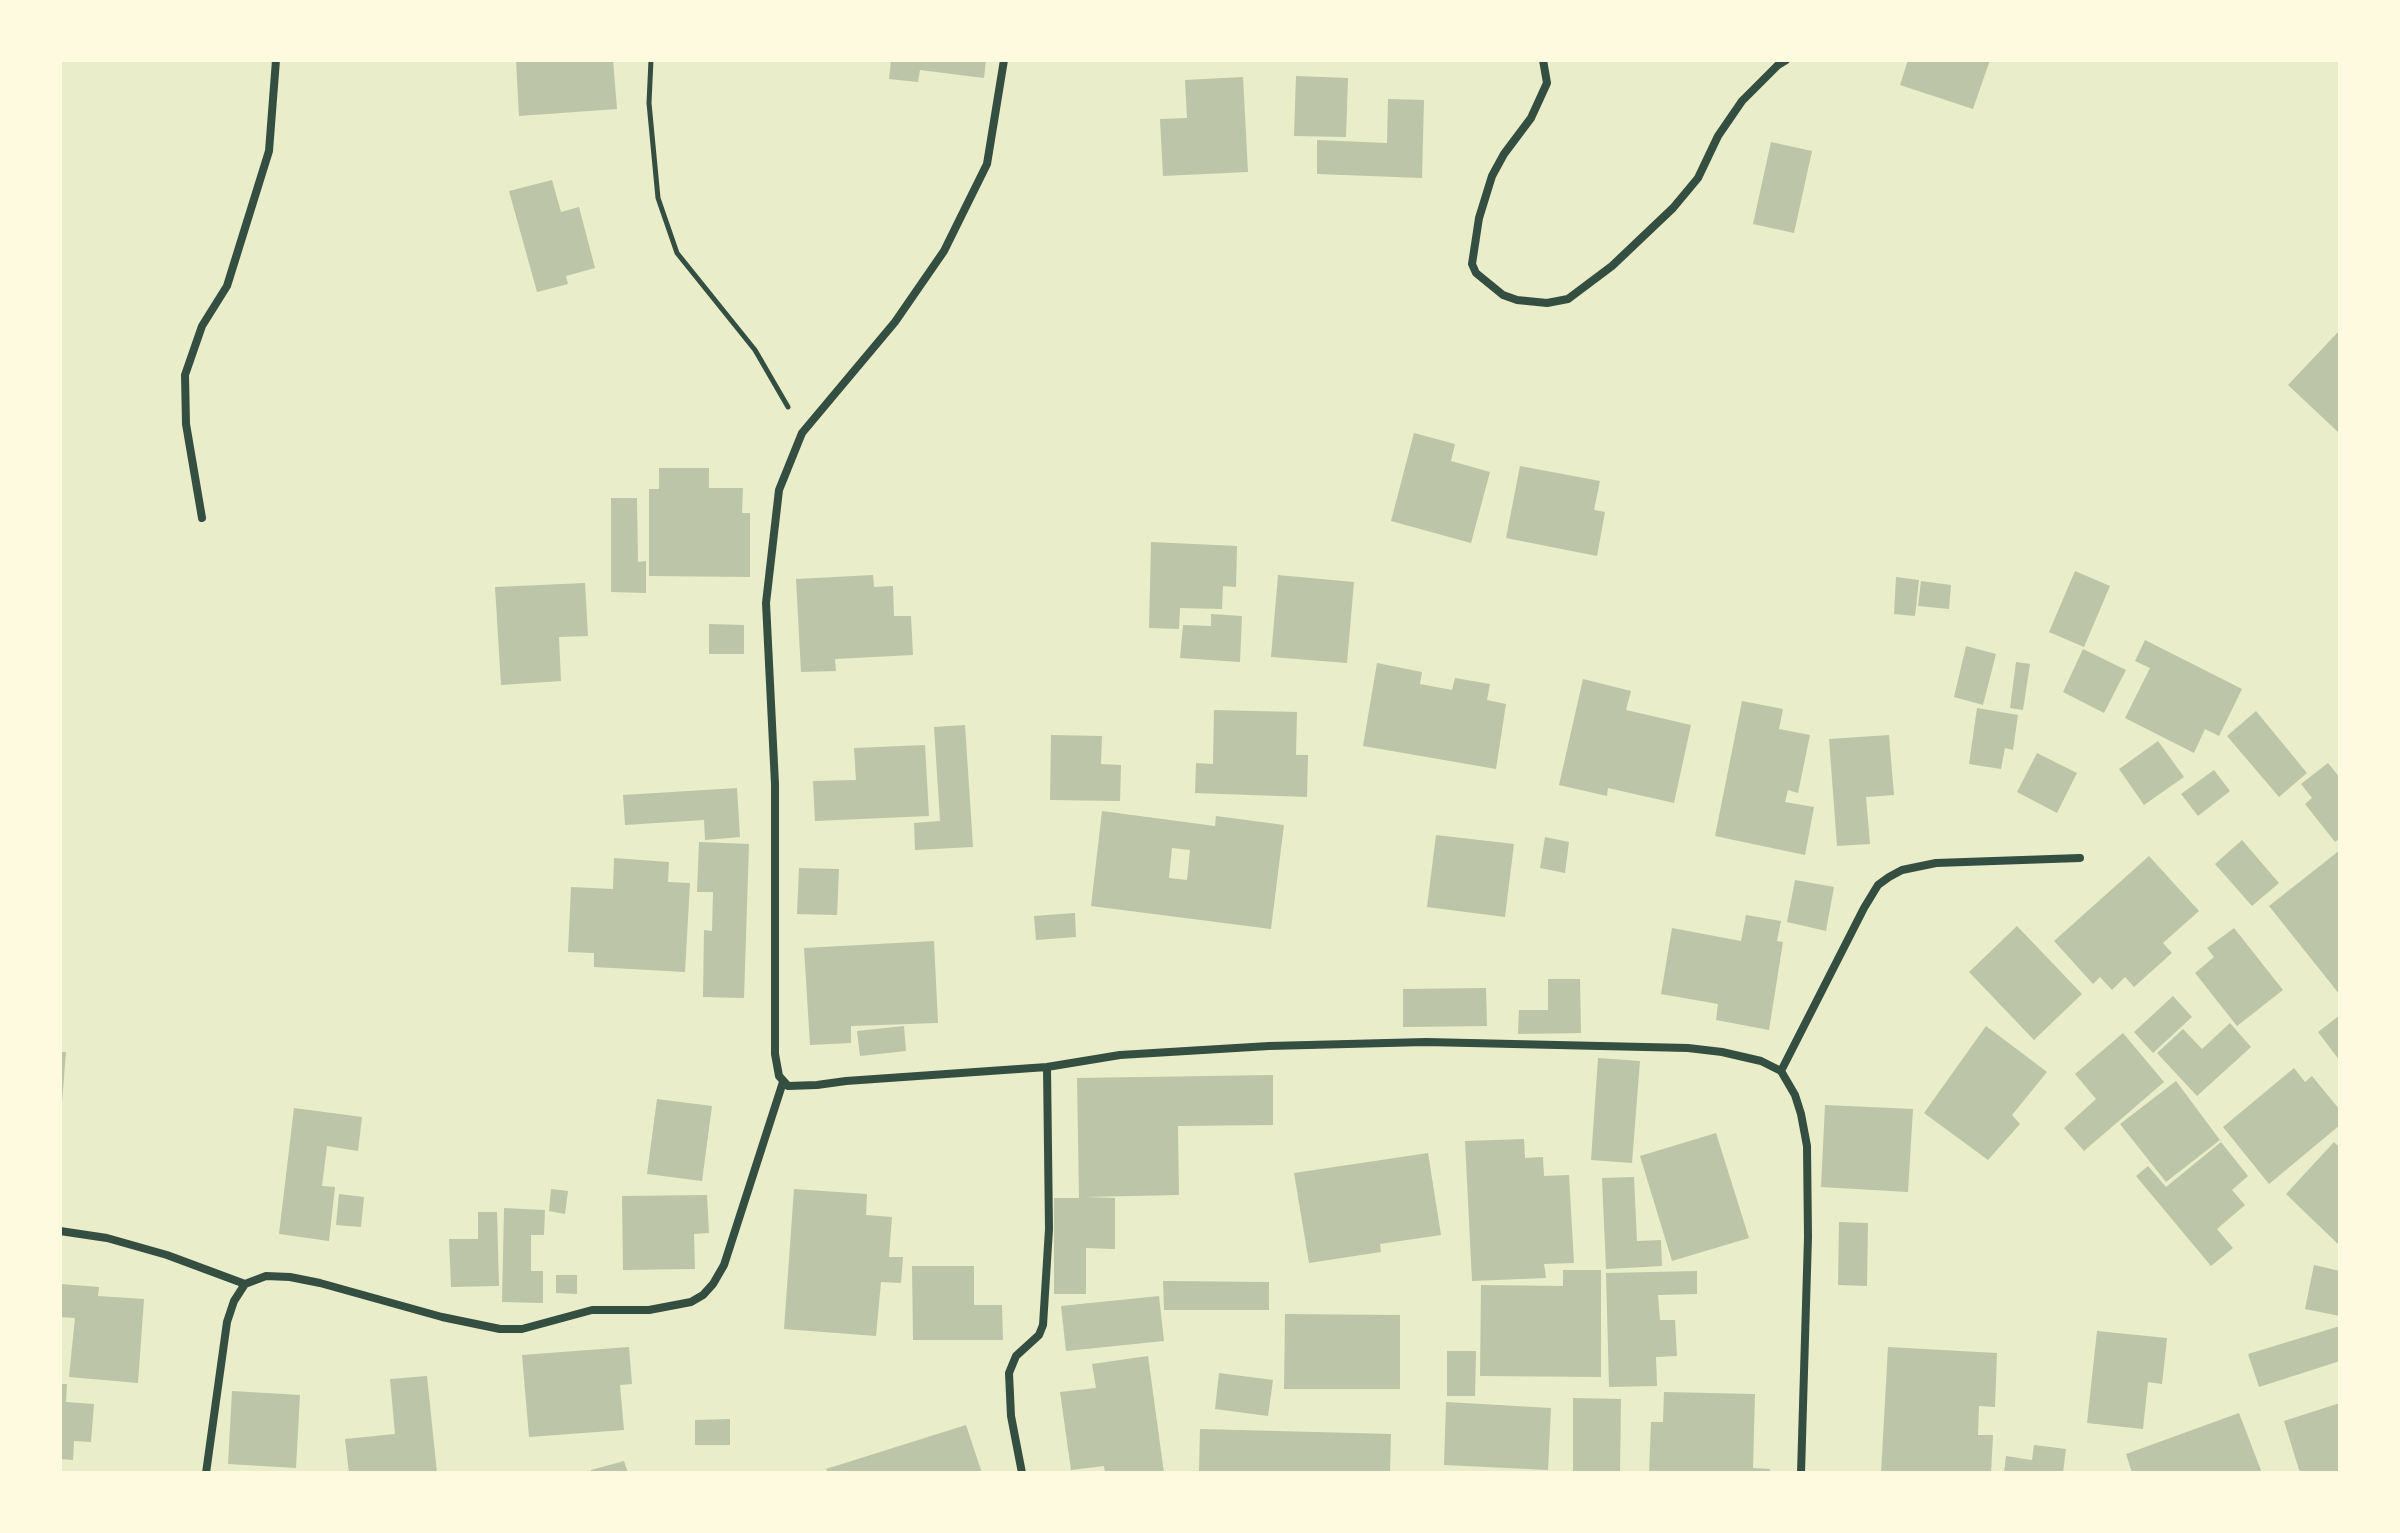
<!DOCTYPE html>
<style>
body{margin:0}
#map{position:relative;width:2400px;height:1533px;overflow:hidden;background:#e9edc9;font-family:"Asap Condensed",sans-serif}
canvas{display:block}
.frame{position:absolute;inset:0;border:62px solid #fefae0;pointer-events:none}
</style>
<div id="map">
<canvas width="2400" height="1533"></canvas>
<div class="frame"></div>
</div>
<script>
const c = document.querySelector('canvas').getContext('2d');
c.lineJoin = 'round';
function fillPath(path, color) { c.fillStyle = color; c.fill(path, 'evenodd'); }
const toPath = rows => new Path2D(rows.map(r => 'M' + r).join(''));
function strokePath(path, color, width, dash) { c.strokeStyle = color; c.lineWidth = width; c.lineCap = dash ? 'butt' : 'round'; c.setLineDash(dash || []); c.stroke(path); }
const building = toPath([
 [516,60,613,60,617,109,519,116],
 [891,60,986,60,984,78,920,70,918,82,889,79],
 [1908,60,1990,60,1973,109,1900,85],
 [1296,76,1348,78,1346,137,1294,136],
 [1243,77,1248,172,1163,176,1160,119,1187,118,1185,80],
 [1388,99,1424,100,1422,178,1317,174,1317,140,1387,143],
 [1771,142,1812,151,1794,233,1753,224],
 [552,180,561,212,579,207,595,268,566,276,568,284,537,292,509,191],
 [2340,330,2340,430,2338,432,2288,385],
 [1414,433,1455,444,1451,461,1490,472,1471,543,1391,521],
 [1520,466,1600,481,1594,510,1605,512,1597,556,1506,538],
 [659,468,709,468,709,488,743,488,742,513,750,513,750,577,649,576,649,489,659,489],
 [611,498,637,498,638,562,646,561,646,593,611,592],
 [1151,542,1237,546,1236,587,1223,586,1222,609,1180,608,1179,629,1149,628],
 [2075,571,2110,586,2084,647,2049,632],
 [873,575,874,587,893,586,894,616,911,616,913,655,835,659,836,671,801,672,796,579],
 [1278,575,1354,582,1347,663,1271,657],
 [1896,577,1919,580,1915,616,1894,614],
 [1921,581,1951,585,1949,609,1918,606],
 [585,583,588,636,559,637,561,681,501,685,495,587],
 [1211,614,1242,616,1240,662,1180,658,1183,625,1211,626],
 [709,624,744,625,744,654,709,654],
 [2145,640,2242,689,2219,736,2205,729,2194,753,2125,718,2150,668,2135,661],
 [1966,646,1996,654,1983,705,1954,697],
 [2083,649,2126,670,2104,713,2063,692],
 [2016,662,2030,664,2023,710,2010,708],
 [1377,663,1422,672,1420,684,1452,690,1455,678,1490,684,1487,700,1506,704,1496,769,1363,746],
 [1583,679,1631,691,1626,710,1691,725,1674,803,1608,788,1607,796,1559,785],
 [1742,701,1783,709,1779,729,1810,735,1798,793,1788,790,1785,802,1814,807,1805,855,1715,836],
 [1977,708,2018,715,2013,750,2005,748,2001,769,1969,764],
 [1214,710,1297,712,1296,755,1308,755,1307,797,1195,793,1196,763,1213,764],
 [2256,711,2307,773,2279,797,2227,736],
 [965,725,973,847,915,850,914,823,940,821,934,727],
 [1051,735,1102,736,1101,764,1121,765,1120,801,1050,800],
 [1889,735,1894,795,1866,797,1870,844,1837,846,1829,739],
 [2158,741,2184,777,2144,805,2119,769],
 [925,745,929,816,815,821,813,781,856,780,854,748],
 [2037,753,2077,773,2057,813,2017,792],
 [2328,763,2340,778,2340,838,2335,842,2305,804,2312,798,2301,784],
 [2214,770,2230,791,2198,816,2181,794],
 [737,788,740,837,705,840,704,820,625,825,623,795],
 [1102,811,1215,826,1216,816,1284,825,1271,929,1091,906],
 [1172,848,1190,850,1187,880,1169,878],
 [1436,835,1514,844,1505,917,1427,907],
 [1545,837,1569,842,1565,873,1540,868],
 [2242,840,2279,883,2252,906,2215,864],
 [699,842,749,844,744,998,703,997,704,930,712,931,713,892,697,892],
 [2340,850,2340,995,2269,906],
 [2149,856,2199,911,2163,943,2172,953,2134,987,2125,977,2112,990,2100,977,2093,984,2054,941],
 [614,858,669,862,668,882,690,883,685,972,594,967,594,953,568,952,571,887,613,889],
 [799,868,839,869,837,915,797,914],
 [1795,880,1834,887,1826,931,1787,922],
 [1075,913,1076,937,1036,940,1034,916],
 [1746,915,1781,921,1777,941,1783,942,1769,1030,1716,1020,1718,1004,1661,994,1672,928,1741,941],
 [2017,926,2082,994,2034,1040,1969,972],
 [2234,928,2283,990,2237,1026,2195,973,2214,957,2207,948],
 [934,941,938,1023,851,1026,851,1043,810,1045,804,948],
 [1548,979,1580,979,1581,1033,1518,1034,1519,1010,1548,1010],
 [1486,988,1487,1026,1403,1027,1403,989],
 [2173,996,2192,1017,2153,1053,2134,1032],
 [2340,1015,2340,1061,2318,1032],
 [2230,1023,2251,1047,2197,1096,2157,1053,2183,1029,2202,1049],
 [904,1026,906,1051,860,1056,857,1031],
 [1986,1026,2047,1072,2012,1115,2020,1124,1988,1160,1924,1113],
 [2123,1033,2164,1082,2084,1151,2064,1128,2096,1099,2075,1074],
 [60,1052,66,1052,62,1102,60,1102],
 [1598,1058,1640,1061,1632,1163,1591,1160],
 [2294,1068,2305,1082,2312,1076,2340,1110,2340,1125,2269,1184,2223,1127],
 [1273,1075,1273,1125,1178,1126,1179,1195,1085,1197,1115,1198,1115,1249,1086,1248,1086,1294,1054,1294,1054,1198,1079,1198,1077,1078],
 [2176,1081,2220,1140,2166,1182,2120,1124],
 [657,1099,712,1106,702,1181,647,1174],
 [1825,1105,1913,1109,1908,1192,1821,1187],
 [294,1108,362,1117,358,1151,327,1146,322,1186,335,1187,329,1241,279,1234],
 [1716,1133,1749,1238,1672,1261,1640,1156],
 [1524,1139,1525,1158,1543,1157,1544,1176,1569,1175,1574,1263,1544,1264,1546,1278,1472,1281,1465,1141],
 [2221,1142,2248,1176,2232,1190,2245,1205,2217,1229,2233,1248,2211,1266,2136,1176,2148,1166,2166,1187],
 [2334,1142,2340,1148,2340,1246,2286,1194],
 [1428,1153,1441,1235,1380,1244,1381,1252,1309,1263,1294,1173],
 [1634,1177,1637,1241,1661,1240,1662,1266,1606,1269,1602,1178],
 [551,1189,568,1191,565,1214,549,1211],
 [794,1189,867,1194,866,1215,892,1217,889,1257,903,1257,901,1283,881,1282,876,1336,784,1329],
 [339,1194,364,1197,361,1227,336,1225],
 [707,1195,709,1233,694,1234,695,1269,623,1270,622,1196],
 [504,1208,545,1210,544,1235,531,1235,531,1271,543,1271,543,1303,502,1302],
 [478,1212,497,1212,499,1286,451,1287,449,1239,478,1239],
 [1839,1222,1868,1223,1867,1286,1838,1285],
 [2314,1265,2340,1271,2340,1316,2305,1309],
 [912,1266,974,1266,974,1305,1002,1305,1003,1340,913,1340],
 [1563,1270,1601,1270,1601,1377,1480,1376,1481,1285,1563,1286],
 [1697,1271,1697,1294,1658,1295,1660,1320,1675,1320,1677,1356,1656,1357,1657,1386,1609,1387,1606,1273],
 [556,1275,577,1275,577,1294,556,1293],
 [1163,1281,1269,1282,1269,1310,1164,1310],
 [60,1284,99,1287,98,1296,144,1299,138,1383,69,1377,75,1318,60,1317],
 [1159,1296,1164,1341,1066,1351,1061,1306],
 [1285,1314,1400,1315,1400,1389,1284,1389],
 [2340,1326,2340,1361,2259,1387,2248,1354],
 [2097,1331,2167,1338,2162,1384,2148,1382,2143,1429,2087,1423],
 [629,1347,632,1384,620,1385,624,1430,529,1437,522,1355],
 [1888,1347,1997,1353,1995,1407,1979,1406,1978,1435,1993,1435,1991,1473,1881,1473],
 [1447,1351,1476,1351,1475,1396,1447,1396],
 [1148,1356,1164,1473,1105,1473,1104,1466,1071,1470,1060,1392,1096,1388,1092,1364],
 [1219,1373,1273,1380,1268,1416,1215,1409],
 [427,1376,437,1473,349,1473,345,1439,395,1434,390,1379],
 [60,1384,67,1384,66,1402,94,1404,91,1442,74,1441,73,1460,60,1459],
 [232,1391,300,1395,296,1468,228,1464],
 [1664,1392,1755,1394,1753,1468,1770,1469,1770,1473,1649,1473,1651,1422,1663,1422],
 [1573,1398,1621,1399,1620,1473,1573,1473],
 [1446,1402,1551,1408,1548,1470,1444,1465],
 [2340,1403,2340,1472,2300,1473,2284,1421],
 [2239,1413,2262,1473,2132,1473,2126,1454],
 [730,1419,730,1445,695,1445,695,1420],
 [966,1425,982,1473,828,1473,826,1469],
 [1200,1429,1391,1434,1390,1473,1199,1471],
 [2034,1445,2066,1449,2063,1473,2004,1473,2006,1456,2032,1460],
 [624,1461,628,1473,592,1473,591,1470]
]);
const path = toPath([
 [651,60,649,103,658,198,677,253,755,350,788,407]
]);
const minor = toPath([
 [1004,60,987,164,944,251,895,322,802,433,779,490,766,603,775,784,775,1054,779,1076,788,1086,817,1085,846,1081,1047,1067,1120,1055,1269,1046,1426,1042,1688,1048,1722,1052,1761,1061,1781,1071,1795,1095,1801,1114,1807,1146,1808,1237,1801,1473],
 [1543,60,1547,83,1531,118,1504,154,1492,176,1479,218,1472,264,1476,273,1503,295,1517,300,1547,303,1568,299,1612,266,1673,208,1698,178,1718,136,1742,101,1778,65,1786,60],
 [202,518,186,424,185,375,202,326,227,286,269,151,276,60],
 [1781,1071,1864,908,1878,885,1889,877,1902,870,1936,863,2080,858],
 [60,1231,107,1238,167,1255,245,1284],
 [206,1473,227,1322,234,1301,245,1284,266,1276,290,1277,320,1283,442,1317,500,1329,522,1329,592,1310,649,1310,691,1302,703,1295,713,1284,724,1265,783,1082],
 [1022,1473,1011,1416,1009,1373,1016,1356,1039,1335,1043,1325,1049,1229,1047,1067]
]);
fillPath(building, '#bcc5a7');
strokePath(path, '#344e41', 5);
strokePath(minor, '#344e41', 8);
</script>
